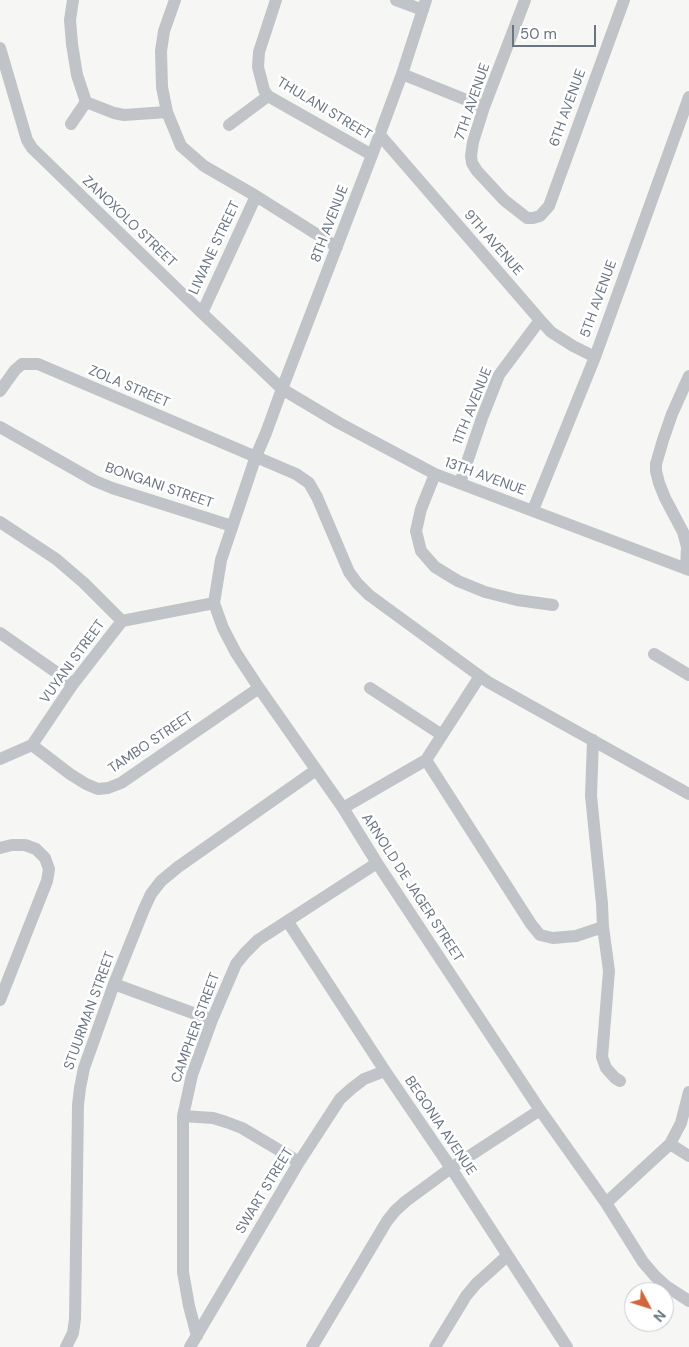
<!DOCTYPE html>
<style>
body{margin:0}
#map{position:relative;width:689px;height:1347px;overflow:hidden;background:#f6f7f4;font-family:"DM Sans",sans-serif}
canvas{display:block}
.north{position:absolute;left:624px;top:1282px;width:50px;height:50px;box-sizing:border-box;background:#fff;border:1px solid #c3c8cd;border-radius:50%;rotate:130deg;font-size:14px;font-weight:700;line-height:20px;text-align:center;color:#697582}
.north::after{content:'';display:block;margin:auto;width:18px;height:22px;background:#d1663a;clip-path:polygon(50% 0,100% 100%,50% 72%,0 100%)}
.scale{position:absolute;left:512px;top:25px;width:84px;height:22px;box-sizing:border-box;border:2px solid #697582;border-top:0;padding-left:6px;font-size:15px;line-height:18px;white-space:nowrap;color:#697582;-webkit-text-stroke:4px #fff;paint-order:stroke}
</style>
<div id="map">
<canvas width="689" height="1347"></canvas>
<div class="north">N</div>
<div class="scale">50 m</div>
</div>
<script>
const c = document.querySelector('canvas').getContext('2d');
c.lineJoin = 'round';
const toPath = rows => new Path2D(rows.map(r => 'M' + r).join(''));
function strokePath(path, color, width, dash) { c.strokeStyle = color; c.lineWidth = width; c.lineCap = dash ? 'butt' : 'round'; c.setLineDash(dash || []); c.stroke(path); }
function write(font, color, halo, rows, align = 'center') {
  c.font = font + ' "DM Sans",sans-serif'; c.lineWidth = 5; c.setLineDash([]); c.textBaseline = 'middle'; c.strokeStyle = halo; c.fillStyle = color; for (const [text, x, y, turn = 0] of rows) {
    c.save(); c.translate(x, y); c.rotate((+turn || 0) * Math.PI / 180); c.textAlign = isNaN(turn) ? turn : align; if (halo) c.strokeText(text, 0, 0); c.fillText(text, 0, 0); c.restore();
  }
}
const street = toPath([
 [73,0,70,20,72,44,77,75,86,102,114,113,124,115,167,112],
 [175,0,164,31,161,51,162,87,167,112,181,146,204,166,256,196,337,247],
 [276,0,259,52,258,67,264,90,268,96,372,155],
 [396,0,423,10],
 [426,0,402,74,372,155,282,389,266,433,256,456,221,560,214,603,223,628,236,653,259,688,343,808,377,863,540,1110,606,1203,643,1262,655,1276,666,1286,689,1301],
 [525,0,484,107,473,142,471,156,472,163,477,171,504,200,527,218,533,218,540,216,549,206,624,0],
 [0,48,27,140,32,148,202,313,282,389,339,423,435,474,689,570],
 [402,74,484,107],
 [71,124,86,102],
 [229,125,268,96],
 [379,134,540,320,551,332,573,346,595,357],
 [202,313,256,196],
 [0,391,15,370,22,364,38,364,296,474,309,483,317,497,349,572,357,583,369,595,488,682,689,794],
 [0,427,95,481,112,488,232,526],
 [435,474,421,509,416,531,421,551,435,567,458,581,485,592,517,600,553,605],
 [460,483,482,418,499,375,540,320],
 [533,510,595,357,689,97],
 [0,522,56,559,84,583,122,621],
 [686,569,687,547,683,532,665,498,659,483,656,471,656,464,663,440,672,414,689,376],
 [0,633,73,684],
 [654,654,689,675],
 [370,688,442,735],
 [32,745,70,774,86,784,98,789,108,788,121,783,259,688],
 [0,759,32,745,73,684,122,621,214,603],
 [426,760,531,924,540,935,553,938,576,936,603,927,602,904,591,796,593,740],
 [343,808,426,760,480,676],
 [0,848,12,845,25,845,36,849,45,858,49,869,47,881,0,1000],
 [288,922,385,1071,451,1168,567,1347],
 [603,927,609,971,602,1057,606,1068,615,1078,620,1081],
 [114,984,212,1020],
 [183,1116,213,1118,226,1122,242,1128,299,1162],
 [670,1144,689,1156],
 [606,1203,670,1144,681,1123,689,1092],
 [197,1336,189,1306,183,1272,183,1116,192,1075,212,1020,236,964,245,953,258,940,377,863],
 [66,1347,73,1333,75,1319,78,1105,80,1088,84,1068,114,984,144,909,151,894,161,881,178,867,316,770],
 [190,1347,299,1162,340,1099,351,1089,364,1079,385,1071],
 [312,1347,387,1221,395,1211,406,1201,451,1168,540,1110],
 [435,1347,466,1296,476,1284,507,1256]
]);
const streetNames = [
 ["7TH AVENUE",473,102,-71],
 ["6TH AVENUE",568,108,-70],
 ["THULANI STREET",324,109,31],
 ["ZANOXOLO STREET",129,222,44],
 ["8TH AVENUE",330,224,-69],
 ["9TH AVENUE",493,243,49],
 ["LIWANE STREET",215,248,-65],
 ["5TH AVENUE",599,299,-70],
 ["ZOLA STREET",129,387,23],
 ["11TH AVENUE",473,406,-68],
 ["13TH AVENUE",485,477,20],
 ["BONGANI STREET",159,486,19],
 ["VUYANI STREET",73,662,-54],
 ["TAMBO STREET",151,743,-34],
 ["ARNOLD DE JAGER STREET",412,888,57],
 ["STUURMAN STREET",90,1011,-70],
 ["CAMPHER STREET",196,1028,-70],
 ["BEGONIA AVENUE",440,1126,56],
 ["SWART STREET",265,1191,-59]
];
strokePath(street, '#c0c3c7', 12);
write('14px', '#697582', '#fff', streetNames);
</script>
